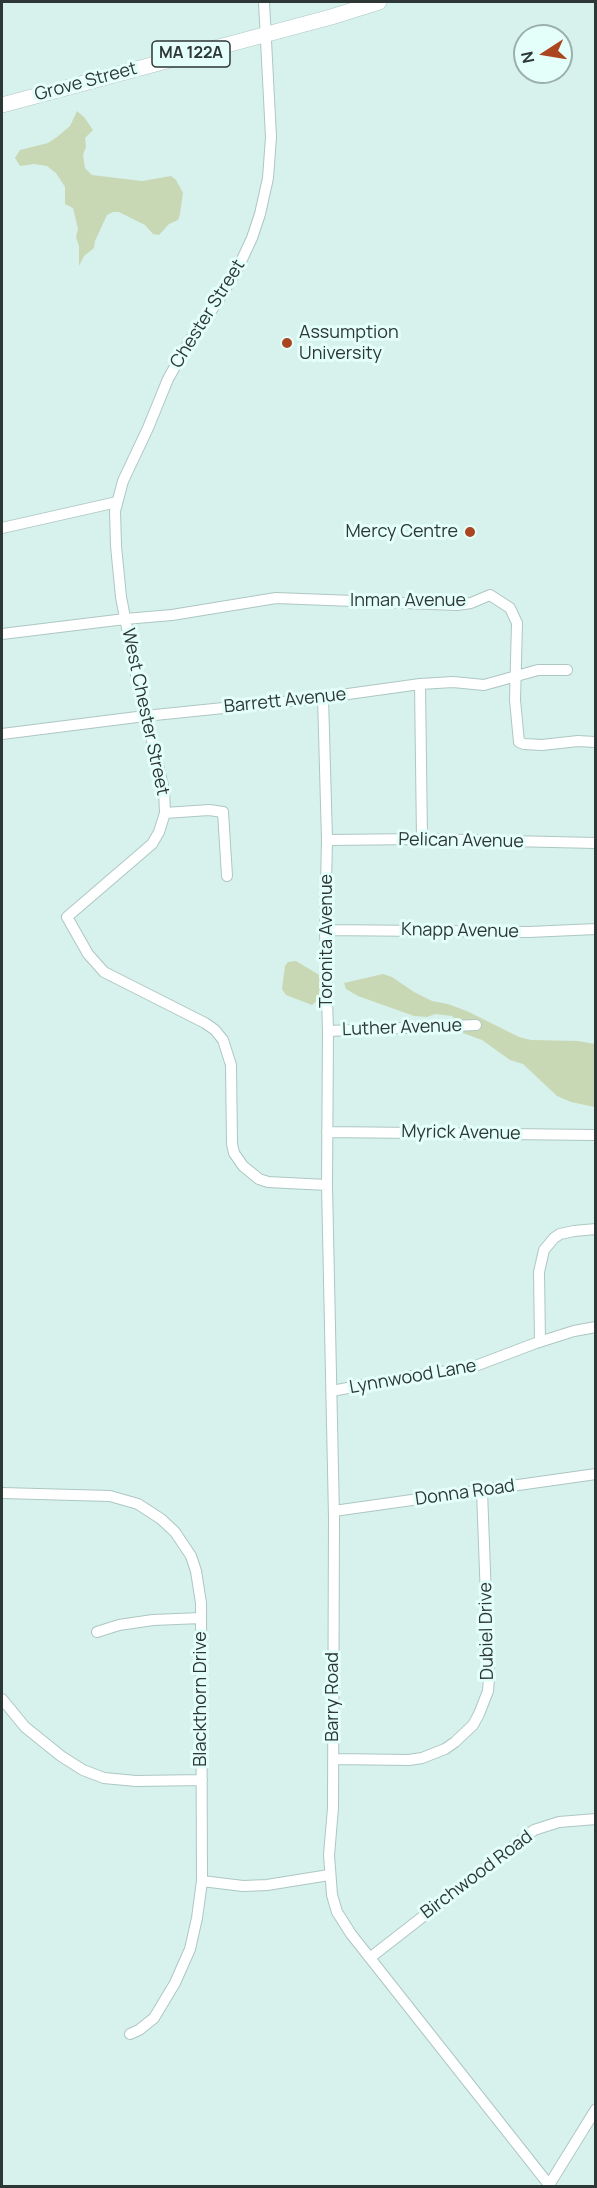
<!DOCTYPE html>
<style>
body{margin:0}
#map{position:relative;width:597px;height:2188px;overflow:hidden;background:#d7f1ed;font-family:Manrope,sans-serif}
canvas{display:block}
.frame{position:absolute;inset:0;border:3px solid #2d3735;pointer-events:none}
.north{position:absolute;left:513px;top:24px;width:60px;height:60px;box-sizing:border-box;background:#e4fffa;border:2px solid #9bafab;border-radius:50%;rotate:258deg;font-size:16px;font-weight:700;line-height:24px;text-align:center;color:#2d3735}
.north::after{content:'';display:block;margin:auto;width:21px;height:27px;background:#ab451f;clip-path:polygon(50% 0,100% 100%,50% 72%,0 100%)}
</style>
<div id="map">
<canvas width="597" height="2188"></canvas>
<div class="frame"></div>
<div class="north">N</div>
</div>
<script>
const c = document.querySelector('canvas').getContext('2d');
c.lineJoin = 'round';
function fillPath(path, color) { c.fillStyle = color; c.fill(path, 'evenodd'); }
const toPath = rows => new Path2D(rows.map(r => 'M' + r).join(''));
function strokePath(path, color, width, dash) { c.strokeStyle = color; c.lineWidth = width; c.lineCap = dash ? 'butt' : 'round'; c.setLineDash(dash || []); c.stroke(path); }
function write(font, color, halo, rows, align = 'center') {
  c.font = font + ' Manrope,sans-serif'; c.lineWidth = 6; c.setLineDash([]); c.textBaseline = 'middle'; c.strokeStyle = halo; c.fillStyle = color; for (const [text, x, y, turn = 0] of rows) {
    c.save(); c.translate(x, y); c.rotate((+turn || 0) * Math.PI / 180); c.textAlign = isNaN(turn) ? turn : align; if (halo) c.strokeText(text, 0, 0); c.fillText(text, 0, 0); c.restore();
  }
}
const green = toPath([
 [77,111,84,117,93,130,85,138,86,147,83,155,85,168,92,175,142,181,171,176,176,180,183,193,180,214,178,220,169,224,159,235,153,234,145,225,119,212,113,212,107,215,95,241,94,248,84,256,79,266,79,246,76,237,78,229,73,208,65,204,65,187,56,173,47,166,34,164,20,166,15,158,20,150,48,143,57,137,70,126],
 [296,961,321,976,321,997,312,1005,286,995,282,989,285,966,288,962],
 [383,974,392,977,414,992,432,1001,448,1004,469,1012,519,1037,531,1040,578,1041,595,1044,595,1107,571,1102,557,1096,523,1064,510,1060,482,1040,463,1033,462,1027,452,1016,435,1014,427,1017,414,1016,358,996,346,989,344,983]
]);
const minor = toPath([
 [264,2,271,137,268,178,260,214,252,238,238,268,218,301,190,340,168,379,148,428,123,481,115,511,116,546,121,597,135,670,164,790,165,813,159,832,152,844,67,917,88,954,104,972,205,1023,215,1030,223,1040,231,1065,232,1144,234,1153,243,1166,259,1179,268,1182,327,1185,334,1517,333,1808,329,1855,332,1895,337,1912,351,1934,550,2186],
 [2,528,117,502],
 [2,634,125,619,172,615,276,598,457,605,471,603,490,595,510,608,517,623,515,700,519,742,524,744,542,745,578,741,595,742],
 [420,684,422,839],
 [323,697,327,840,325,930,328,1031,327,1185],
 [2,734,145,716,312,699,420,684,453,682,484,685,538,670,567,670],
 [165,813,209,810,223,812,227,876],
 [327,840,422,839,596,843],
 [325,930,529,932,596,929],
 [328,1031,476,1025],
 [327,1132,596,1135],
 [540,1342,539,1272,544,1250,554,1238,560,1234,574,1231,596,1229],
 [332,1391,405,1377,470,1368,536,1343,574,1331,596,1327],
 [2,1493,110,1496,138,1504,161,1519,175,1532,191,1556,196,1571,201,1603,202,1881,197,1918,190,1949,175,1983,154,2018,139,2030,130,2034],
 [334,1511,596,1474],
 [97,1632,119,1625,153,1620,201,1618],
 [2,1699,25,1727,61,1756,83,1770,104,1778,136,1781,202,1780],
 [334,1759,409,1760,422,1758,445,1749,455,1742,473,1725,479,1714,488,1691,489,1678,482,1491],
 [202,1881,243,1886,267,1885,329,1875],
 [371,1957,534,1830,559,1822,596,1819],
 [549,2185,596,2109]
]);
const primary = toPath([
 [2,105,331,17,379,2]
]);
const markers = [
 [287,343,6,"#ab451f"],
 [470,532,6,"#ab451f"]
];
const shields = [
 [191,54,78]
];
const shieldNames = [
 ["MA 122A",191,54]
];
const streetNames = [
 ["Grove Street",86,82,-15],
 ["Chester Street",208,314,-58],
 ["Inman Avenue",408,601],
 ["Barrett Avenue",285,701,-6],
 ["West Chester Street",145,712,78],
 ["Pelican Avenue",461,841,1],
 ["Knapp Avenue",460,931,1],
 ["Toronita Avenue",327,941,-90],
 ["Luther Avenue",402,1028,-2],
 ["Myrick Avenue",461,1133,1],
 ["Lynnwood Lane",413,1377,-10],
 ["Donna Road",465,1493,-8],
 ["Dubiel Drive",487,1631,-91],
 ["Barry Road",333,1697,-90],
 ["Blackthorn Drive",201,1699,-90],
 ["Birchwood Road",477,1875,-37]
];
const poiNames = [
 ["Assumption",299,333],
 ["University",299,354],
 ["Mercy Centre",458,532,"right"]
];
fillPath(green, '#c9d8b4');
strokePath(minor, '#adc7c2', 12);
strokePath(primary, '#adc7c2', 16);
strokePath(minor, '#fff', 10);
strokePath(primary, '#fff', 15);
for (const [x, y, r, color] of markers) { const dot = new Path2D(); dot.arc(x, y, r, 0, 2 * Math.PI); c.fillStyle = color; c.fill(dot); strokePath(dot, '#e4fffa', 2); }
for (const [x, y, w] of shields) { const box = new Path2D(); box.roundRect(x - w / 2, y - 13, w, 26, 4.5); c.fillStyle = '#e4fffa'; c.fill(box); strokePath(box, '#2d3735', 1.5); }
write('bold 16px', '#2d3735', null, shieldNames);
write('18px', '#2d3735', '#e4fffa', streetNames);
write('18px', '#2d3735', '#e4fffa', poiNames, 'left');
</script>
